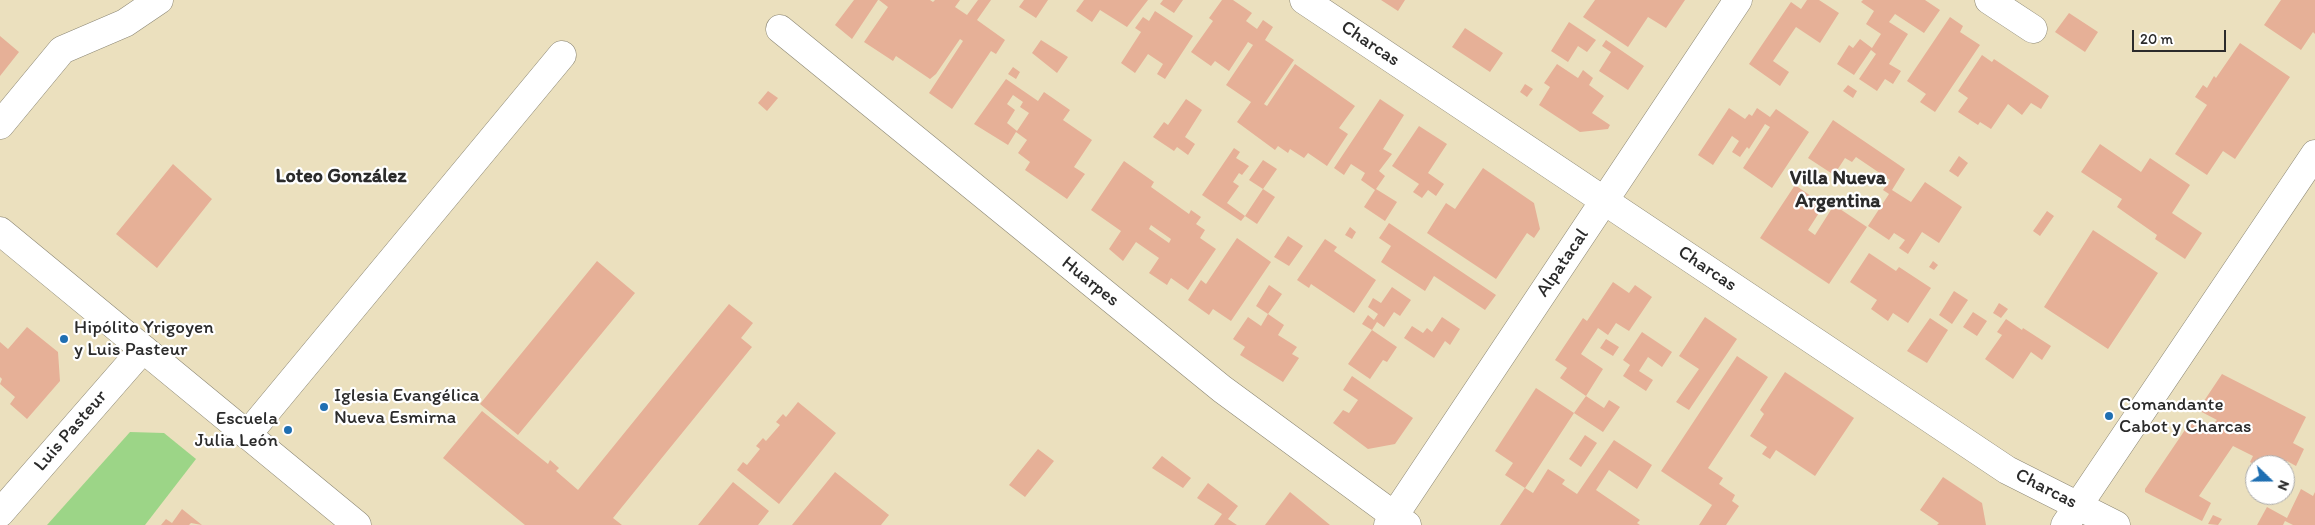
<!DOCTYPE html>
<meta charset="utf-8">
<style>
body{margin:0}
#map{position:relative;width:2315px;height:525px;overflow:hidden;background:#ebe0be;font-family:Itim,sans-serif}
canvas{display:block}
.north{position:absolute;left:2245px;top:455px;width:50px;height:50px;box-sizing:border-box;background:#fff;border:1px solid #aaa;border-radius:50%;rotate:112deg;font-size:14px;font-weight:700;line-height:20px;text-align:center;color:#2b2b2b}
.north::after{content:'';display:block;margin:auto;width:18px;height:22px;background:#1f6fb2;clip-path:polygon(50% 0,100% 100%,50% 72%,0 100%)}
.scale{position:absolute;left:2132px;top:30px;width:94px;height:22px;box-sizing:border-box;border:2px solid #2b2b2b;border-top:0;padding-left:6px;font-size:15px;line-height:18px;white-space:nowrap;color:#2b2b2b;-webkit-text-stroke:4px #fff;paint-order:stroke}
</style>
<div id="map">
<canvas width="2315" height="525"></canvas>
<div class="north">N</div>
<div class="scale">20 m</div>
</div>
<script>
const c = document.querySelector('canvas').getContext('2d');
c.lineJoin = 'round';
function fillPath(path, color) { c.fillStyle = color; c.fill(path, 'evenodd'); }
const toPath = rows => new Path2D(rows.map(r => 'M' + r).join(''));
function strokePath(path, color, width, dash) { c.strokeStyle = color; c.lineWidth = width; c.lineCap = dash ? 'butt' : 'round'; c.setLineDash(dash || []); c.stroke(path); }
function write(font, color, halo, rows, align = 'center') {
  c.font = font + ' Itim,sans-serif'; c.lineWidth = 4.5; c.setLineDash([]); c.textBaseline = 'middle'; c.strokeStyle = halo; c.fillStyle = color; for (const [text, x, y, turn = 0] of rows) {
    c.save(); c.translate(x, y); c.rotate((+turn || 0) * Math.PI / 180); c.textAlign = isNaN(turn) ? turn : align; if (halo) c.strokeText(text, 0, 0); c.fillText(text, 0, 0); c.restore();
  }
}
const green = toPath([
 [130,432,164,433,196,459,145,525,47,525]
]);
const building = toPath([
 [854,0,878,0,852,39,835,25],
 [879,0,930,0,933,2,935,0,960,0,955,7,967,15,978,0,991,0,977,20,1005,40,996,54,991,51,952,109,929,93,963,41,960,39,936,74,930,79,896,56,893,61,864,42,888,7],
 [1024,0,1048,0,1036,18,1019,7],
 [1084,0,1148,0,1127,27,1100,10,1092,22,1076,11],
 [1163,0,1183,0,1174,13,1160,4],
 [1222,0,1233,0,1252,13,1246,21,1257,29,1263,20,1273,27,1265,40,1294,60,1264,104,1267,106,1295,64,1355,106,1339,128,1348,134,1327,166,1308,153,1304,158,1290,149,1288,153,1278,146,1275,150,1237,122,1251,102,1226,85,1253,45,1248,42,1229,71,1215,61,1211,66,1191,52,1213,21,1209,18],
 [1381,0,1405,0,1398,11],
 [1595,0,1685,0,1666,28,1648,17,1628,47,1583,17],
 [1807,0,1819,0,1839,13,1820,43,1796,27,1773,61,1789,72,1780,86,1749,64,1791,2,1801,9],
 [1863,0,1925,0,1940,10,1924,33,1895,14,1889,22,1908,34,1889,64,1901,71,1893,84,1885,79,1877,91,1859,79,1876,54,1871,50,1854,75,1837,64,1849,45,1853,48,1860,39,1872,48,1881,34,1866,24,1874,11,1861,2],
 [2281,0,2315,0,2315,34,2313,32,2301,50,2264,25],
 [1155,11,1193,36,1165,79,1157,74,1163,64,1148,54,1135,73,1121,63,1141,32,1135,28,1143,17,1149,21],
 [2069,13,2098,32,2085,52,2055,32],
 [1950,17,1963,26,1960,32,1980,45,1935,112,1920,102,1926,94,1907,81],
 [1569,22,1596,40,1587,52,1578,46,1568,62,1551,51],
 [1465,28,1503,53,1490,72,1452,47],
 [0,36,19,52,0,76],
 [1041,40,1068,57,1057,73,1032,53],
 [1606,40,1644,66,1628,90,1599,71,1611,52,1602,46],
 [2240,43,2290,77,2235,159,2223,151,2207,175,2175,154,2207,105,2195,97,2203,85,2207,88,2214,76,2216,78],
 [1982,55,1992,62,1994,59,2049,96,2041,109,2031,103,2022,115,2008,104,1991,129,1980,122,1978,125,1958,112,1968,98,1958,91],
 [1557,64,1578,78,1583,70,1593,78,1589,85,1604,96,1592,113,1610,125,1608,129,1580,132,1539,105,1550,87,1544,83],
 [1013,67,1020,72,1016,79,1008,74],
 [1006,79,1038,101,1044,92,1070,110,1063,120,1092,140,1074,167,1085,174,1067,199,1025,170,1030,162,1018,153,1027,140,1016,132,1008,145,974,124],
 [1013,95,1023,102,1020,107,1029,113,1017,131,1007,123,1015,110,1007,104],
 [1525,84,1533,89,1527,97,1520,92],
 [1848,85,1857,91,1853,98,1843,91],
 [768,91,778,98,767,111,758,103],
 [1186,99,1202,110,1185,137,1195,144,1188,155,1177,147,1174,151,1153,137,1164,122,1168,125],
 [1380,99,1404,115,1383,149,1392,154,1379,171,1385,176,1376,189,1397,202,1385,221,1364,207,1375,190,1361,180,1365,173,1351,164,1344,175,1334,168],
 [1729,108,1745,119,1749,114,1752,116,1757,108,1770,117,1776,109,1809,132,1772,188,1743,168,1770,127,1765,124,1749,149,1747,147,1740,157,1732,152,1739,141,1732,136,1713,165,1698,155],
 [1833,120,1905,169,1892,190,1911,202,1925,182,1962,207,1939,243,1922,232,1908,254,1899,248,1905,240,1894,233,1889,240,1868,226,1889,194,1883,190,1890,180,1856,157,1852,162,1845,158,1834,175,1808,158],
 [1419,126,1447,144,1428,173,1444,184,1436,196,1428,190,1422,198,1413,192,1419,184,1392,166],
 [2100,144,2141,172,2150,158,2190,185,2172,213,2202,233,2185,259,2155,239,2157,235,2117,207,2122,199,2081,172],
 [1234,148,1240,152,1236,158,1249,166,1242,175,1239,173,1233,182,1239,186,1227,203,1245,216,1241,221,1202,195],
 [1959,156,1968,163,1958,177,1949,171],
 [1263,160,1277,169,1263,189,1249,180],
 [1124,161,1154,182,1151,187,1175,204,1189,214,1191,210,1201,217,1196,224,1205,230,1200,238,1216,249,1188,290,1171,278,1167,285,1149,273,1159,258,1136,242,1123,261,1109,249,1121,231,1091,210],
 [1151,225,1171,239,1169,243,1149,229],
 [173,164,212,199,157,268,116,234],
 [1483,168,1534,203,1540,229,1534,238,1527,233,1496,279,1427,233,1446,203,1455,209],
 [1795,185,1824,205,1808,230,1815,235,1834,205,1867,227,1829,284,1760,238],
 [1263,189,1275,197,1257,224,1245,216],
 [2047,211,2054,216,2040,236,2033,231],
 [1389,223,1496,295,1485,310,1434,276,1425,291,1381,262,1391,246,1379,238],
 [1350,227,1356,232,1352,239,1345,235],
 [2093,230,2158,273,2108,349,2044,307],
 [1288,236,1303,246,1289,266,1274,257],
 [1237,238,1271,262,1231,321,1213,309,1209,315,1188,300,1201,280,1206,284],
 [1325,239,1337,247,1334,251,1376,280,1354,313,1311,284,1309,288,1297,280],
 [1869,253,1896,271,1899,267,1931,288,1908,323,1893,313,1888,321,1871,309,1877,300,1850,282],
 [597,261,635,293,518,435,480,404],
 [1933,261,1938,265,1934,270,1929,267],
 [1613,282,1629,293,1635,285,1652,297,1629,331,1616,323,1608,335,1598,328,1581,354,1603,369,1586,396,1604,408,1609,400,1620,407,1603,432,1574,413,1525,488,1505,475,1513,463,1495,451,1536,388,1574,413,1586,396,1560,378,1567,368,1555,360,1583,318,1587,321],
 [1269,285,1282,294,1268,314,1256,306],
 [1392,287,1411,300,1400,316,1394,312,1384,327,1377,322,1372,330,1362,324,1368,315,1374,320,1378,314,1368,307,1373,298,1381,303],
 [1954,291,1968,300,1952,324,1939,315],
 [1999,303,2008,309,2001,318,1993,313],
 [729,304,753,323,741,338,752,347,613,518,622,525,525,525,443,458,482,411,548,464,550,460,559,468,556,471,578,490],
 [1973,312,1987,321,1977,336,1963,327],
 [1268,314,1284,325,1278,335,1297,347,1292,354,1299,358,1283,382,1240,355,1245,347,1233,339,1248,317,1261,326],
 [1442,317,1460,329,1450,345,1445,341,1434,358,1404,338,1412,326,1423,333,1427,328,1432,332],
 [1705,317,1737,339,1689,410,1676,402,1699,369,1679,356],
 [1930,318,1948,330,1927,363,1907,351],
 [2006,319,2022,330,2023,328,2051,346,2042,360,2031,352,2013,379,1985,359,2002,335,1997,332],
 [27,327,58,352,60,381,27,419,10,404,15,397,0,384,2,379,0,377,0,342,8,349],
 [1372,330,1397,347,1387,362,1383,360,1370,379,1348,364],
 [1642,332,1672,352,1662,367,1648,357,1639,371,1653,380,1646,391,1623,376,1630,365,1623,360],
 [1606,339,1619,347,1613,356,1600,348],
 [1737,356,1768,377,1708,468,1723,478,1719,484,1735,495,1732,501,1739,506,1726,525,1699,525,1712,505,1661,471],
 [1785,372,1854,418,1815,476,1776,450,1770,459,1762,454,1767,447,1750,436,1764,414,1760,410],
 [2222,374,2306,417,2293,443,2304,449,2296,466,2287,461,2285,465,2255,465,2250,462,2253,456,2233,446,2199,496,2211,503,2202,521,2145,492,2145,489,2193,418,2210,429,2215,422,2217,420,2198,410],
 [1352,376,1413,418,1395,444,1368,449,1333,423,1343,410,1349,413,1358,400,1343,390],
 [798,402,836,433,779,504,737,470,743,462,747,465,760,449,756,446,763,438,766,441,780,425,776,422,783,414,786,417],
 [1585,435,1597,443,1581,467,1569,459],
 [1614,440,1652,465,1637,489,1609,470,1596,490,1640,520,1637,523,1640,525,1500,525,1525,488,1533,493,1548,469,1565,480,1562,484,1577,494],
 [1038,449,1054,461,1025,497,1009,485],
 [1162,456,1191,478,1183,488,1152,468],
 [835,472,889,515,881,525,792,525],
 [1943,477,1982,503,1986,525,1937,525,1939,523,1920,510],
 [733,482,769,511,758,525,698,525],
 [1208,483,1238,506,1228,519,1237,525,1214,525,1222,514,1197,498],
 [2301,489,2313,496,2315,492,2315,525,2293,525,2285,521,2283,525,2257,525,2267,507,2287,518],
 [1290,492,1330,525,1265,525],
 [182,509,202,525,191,523,189,525,161,525,166,519,172,523],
 [2213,515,2222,519,2218,525,2208,524]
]);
const street = toPath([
 [1304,0,2007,470,2116,525],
 [1989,0,2033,29],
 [780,29,1222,389,1407,525],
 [0,125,62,50,125,23,159,0],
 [247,435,562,55],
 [0,513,143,349],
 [1388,525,1738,0]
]);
const secondary = toPath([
 [0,231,357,525],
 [2065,525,2315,154]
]);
const markers = [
 [64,339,5,"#1f6fb2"],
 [324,407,5,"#1f6fb2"],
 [2109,416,5,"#1f6fb2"],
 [288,430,5,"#1f6fb2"]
];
const streetNames = [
 ["Charcas",1370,44,34],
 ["Alpatacal",1563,263,-56],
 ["Charcas",1707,269,34],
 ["Huarpes",1090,282,39],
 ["Luis Pasteur",71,431,-49],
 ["Charcas",2046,489,27]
];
const poiNames = [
 ["Hipólito Yrigoyen",74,328],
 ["y Luis Pasteur",74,350],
 ["Iglesia Evangélica",334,396],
 ["Nueva Esmirna",334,418],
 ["Comandante",2119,405],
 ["Cabot y Charcas",2119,427],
 ["Escuela",278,419,"right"],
 ["Julia León",278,441,"right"]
];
const neighbourhoodNames = [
 ["Loteo González",341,177],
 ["Villa Nueva",1838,179],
 ["Argentina",1838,202]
];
fillPath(green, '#9cd587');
fillPath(building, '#e6b097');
strokePath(street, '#8b8674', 29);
strokePath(secondary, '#8b8674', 29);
strokePath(street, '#fff', 28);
strokePath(secondary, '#fff', 28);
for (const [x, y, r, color] of markers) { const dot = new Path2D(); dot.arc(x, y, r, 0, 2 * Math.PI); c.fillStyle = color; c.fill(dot); strokePath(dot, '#fff', 2); }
write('19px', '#2b2b2b', '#fff', streetNames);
write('19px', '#2b2b2b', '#fff', poiNames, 'left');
write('bold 20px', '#2b2b2b', '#fff', neighbourhoodNames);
</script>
